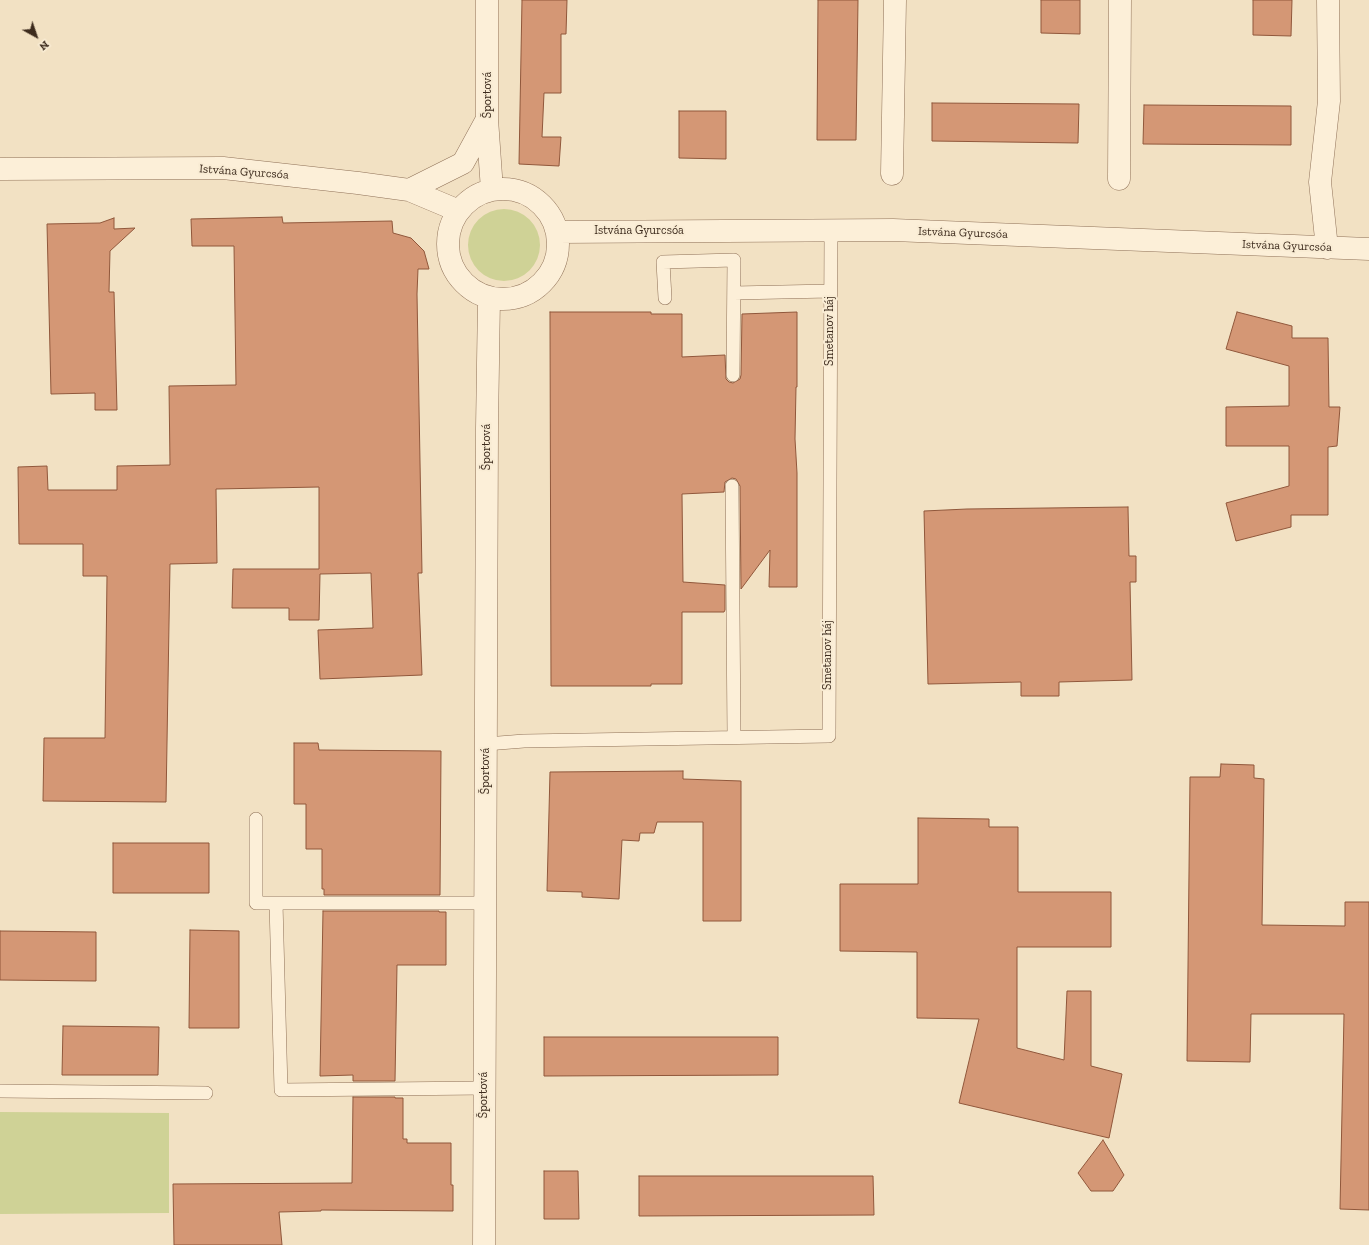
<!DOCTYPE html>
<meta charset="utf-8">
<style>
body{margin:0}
#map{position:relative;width:1369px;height:1245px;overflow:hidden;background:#f2e1c3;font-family:"Zilla Slab",serif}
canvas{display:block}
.north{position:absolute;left:16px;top:16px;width:40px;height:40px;-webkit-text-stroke:3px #f9ecd4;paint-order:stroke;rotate:140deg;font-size:11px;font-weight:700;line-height:16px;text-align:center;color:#3d2b1d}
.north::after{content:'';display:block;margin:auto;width:14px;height:18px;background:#3d2b1d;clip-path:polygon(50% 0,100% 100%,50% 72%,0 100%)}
</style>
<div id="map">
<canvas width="1369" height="1245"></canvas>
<div class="north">N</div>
</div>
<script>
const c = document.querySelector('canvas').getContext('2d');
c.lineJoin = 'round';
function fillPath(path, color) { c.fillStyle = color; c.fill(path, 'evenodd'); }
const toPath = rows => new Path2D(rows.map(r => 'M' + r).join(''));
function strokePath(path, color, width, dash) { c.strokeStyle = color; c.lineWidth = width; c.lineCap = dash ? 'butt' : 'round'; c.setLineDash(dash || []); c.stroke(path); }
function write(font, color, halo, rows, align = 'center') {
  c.font = font + ' "Zilla Slab",serif'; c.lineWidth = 4; c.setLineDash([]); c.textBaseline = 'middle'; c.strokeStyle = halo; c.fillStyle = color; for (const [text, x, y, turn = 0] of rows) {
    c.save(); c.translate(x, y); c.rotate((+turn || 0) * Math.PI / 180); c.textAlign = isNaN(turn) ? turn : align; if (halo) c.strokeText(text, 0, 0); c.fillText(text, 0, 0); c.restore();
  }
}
const green = toPath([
 '468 245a36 36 0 1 1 72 0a36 36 0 1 1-72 0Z',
 [0,1112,169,1113,169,1213,0,1214]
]);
const building = toPath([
 [522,0,567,0,566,34,561,34,561,93,544,93,542,137,561,137,559,166,519,164,522,0],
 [818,0,858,0,856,140,817,140,818,0],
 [1041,0,1080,0,1080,34,1041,33,1041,0],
 [1253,0,1292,0,1291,36,1253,35,1253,0],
 [932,103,1079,104,1078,143,932,141,932,103],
 [1144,105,1291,106,1291,145,1143,144,1144,105],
 [679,111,726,111,726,159,679,158,679,111],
 [282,217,283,223,392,221,393,233,411,238,424,251,429,269,418,269,417,294,422,573,418,573,422,675,320,679,318,630,373,628,371,573,320,574,319,620,289,620,289,608,232,608,233,569,319,569,319,487,216,489,217,563,170,564,166,802,43,801,44,738,105,738,107,576,83,576,83,544,19,544,18,467,47,466,48,490,117,490,117,466,170,465,169,386,236,385,234,246,192,246,191,219,282,217],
 [114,218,114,229,135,228,110,251,109,292,114,292,117,410,95,410,95,393,51,394,47,224,100,223,114,218],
 [550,312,651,312,651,314,682,314,682,357,725,355,726,379,729,382,733,383,740,379,741,375,742,314,797,312,797,387,796,387,795,439,797,473,797,587,769,587,770,550,741,589,740,486,736,479,732,478,725,482,724,492,682,494,683,582,725,585,725,610,724,612,682,612,682,684,651,684,651,686,551,686,550,312],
 [1237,312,1292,326,1292,338,1328,338,1329,407,1340,407,1337,446,1328,447,1328,515,1291,515,1291,527,1236,541,1226,503,1289,486,1289,446,1226,446,1226,407,1289,406,1289,366,1226,349,1237,312],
 [1128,507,1129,556,1136,556,1136,582,1130,582,1132,680,1059,682,1059,696,1021,696,1021,682,928,684,924,511,967,509,1128,507],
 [294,743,318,743,319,750,441,751,440,895,324,895,324,889,322,889,322,849,306,849,306,804,294,804,294,743],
 [1221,764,1254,765,1254,778,1264,779,1262,925,1345,926,1345,902,1369,902,1369,1210,1340,1209,1344,1014,1251,1014,1250,1062,1187,1061,1190,777,1220,777,1221,764],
 [683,771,683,779,741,781,741,921,703,921,703,822,657,822,654,833,640,833,639,841,622,840,619,899,582,897,582,892,547,891,550,772,683,771],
 [918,818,989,819,989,827,1018,827,1018,892,1111,892,1111,947,1017,947,1017,1048,1064,1060,1067,991,1091,991,1091,1066,1122,1074,1109,1138,959,1103,979,1019,917,1018,917,952,840,951,840,884,918,884,918,818],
 [113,843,209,843,209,893,113,893,113,843],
 [323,911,439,911,439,912,446,912,446,965,397,965,395,1081,353,1081,353,1075,320,1076,323,911],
 [190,930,239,931,239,1028,189,1028,190,930],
 [0,931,96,932,96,981,0,980,0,931],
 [63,1026,159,1027,158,1075,62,1075,63,1026],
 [544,1037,778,1037,778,1075,544,1076,544,1037],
 [353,1097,395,1097,395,1098,403,1098,403,1139,407,1139,407,1143,451,1143,451,1185,453,1185,453,1211,321,1210,321,1211,279,1212,282,1245,174,1245,173,1184,352,1183,353,1097],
 [1103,1140,1124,1175,1113,1191,1091,1191,1078,1173,1103,1140],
 [544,1171,578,1171,579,1219,544,1219,544,1171],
 [639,1176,873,1176,874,1215,639,1216,639,1176]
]);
const lane = toPath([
 [734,293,830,291],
 [665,298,663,262,734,260,733,375],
 [732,486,734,737],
 [486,744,524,741,829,736,831,230],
 [256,819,256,903,485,903],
 [276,903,281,1090,484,1088],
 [0,1091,206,1093]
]);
const street = toPath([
 [487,0,487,119,492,190],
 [0,169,223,168,358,183,409,190,459,211],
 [892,174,895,0],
 [1119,179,1120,0],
 '448 244a55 55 0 1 1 110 0a55 55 0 1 1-110 0Z',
 [409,190,463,163,487,119],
 [557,232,893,230,1369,249],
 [1327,248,1320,182,1329,101,1328,0],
 [484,1245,487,428,489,298]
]);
const streetNames = [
 ["Športová",488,95,-90],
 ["Istvána Gyurcsóa",244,172,4],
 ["Istvána Gyurcsóa",639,231],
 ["Istvána Gyurcsóa",963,233,2],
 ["Istvána Gyurcsóa",1287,246,2],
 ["Smetanov háj",830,331,-90],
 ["Športová",487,447,-90],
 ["Smetanov háj",828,655,-90],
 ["Športová",486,771,-90],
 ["Športová",484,1095,-90]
];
fillPath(green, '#cfd296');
fillPath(building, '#d49775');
strokePath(building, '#90573b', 1);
strokePath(lane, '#8f7158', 14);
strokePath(street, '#8f7158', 23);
strokePath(lane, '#fcefd8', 13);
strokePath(street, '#fcefd8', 22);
write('12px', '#3d2b1d', '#f9ecd4', streetNames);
</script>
